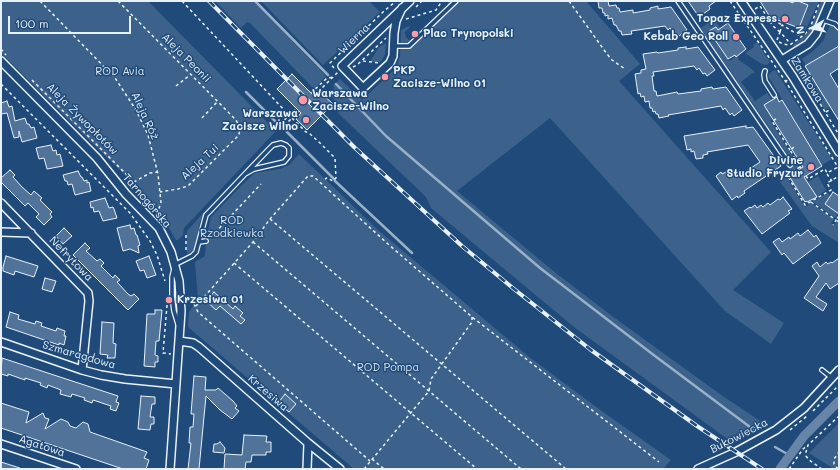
<!DOCTYPE html>
<meta charset="utf-8">
<style>
body{margin:0}
#map{position:relative;width:840px;height:470px;overflow:hidden;background:#1f4a7a;font-family:Mali,sans-serif}
canvas{display:block}
.frame{position:absolute;inset:0;border:2px solid #e8f1f8;pointer-events:none}
.north{position:absolute;left:792px;top:8px;width:40px;height:40px;-webkit-text-stroke:3px #1f4a7a;paint-order:stroke;rotate:261deg;font-size:11px;font-weight:700;line-height:16px;text-align:center;color:#e8f1f8}
.north::after{content:'';display:block;margin:auto;width:14px;height:18px;background:#e8f1f8;clip-path:polygon(50% 0,100% 100%,50% 72%,0 100%)}
.scale{position:absolute;left:8px;top:16px;width:123px;height:18px;box-sizing:border-box;border:2px solid #e8f1f8;border-top:0;padding-left:5px;font-size:12px;line-height:14px;white-space:nowrap;color:#e8f1f8;-webkit-text-stroke:3px #1f4a7a;paint-order:stroke}
</style>
<div id="map">
<canvas width="840" height="470"></canvas>
<div class="frame"></div>
<div class="north">N</div>
<div class="scale">100 m</div>
</div>
<script>
const c = document.querySelector('canvas').getContext('2d');
c.lineJoin = 'round';
function fillPath(path, color) { c.fillStyle = color; c.fill(path, 'evenodd'); }
const toPath = rows => new Path2D(rows.map(r => 'M' + r).join(''));
function strokePath(path, color, width, dash) { c.strokeStyle = color; c.lineWidth = width; c.lineCap = dash ? 'butt' : 'round'; c.setLineDash(dash || []); c.stroke(path); }
function write(font, color, halo, rows, align = 'center') {
  c.font = font + ' Mali,sans-serif'; c.lineWidth = 3; c.setLineDash([]); c.textBaseline = 'middle'; c.strokeStyle = halo; c.fillStyle = color; for (const [text, x, y, turn = 0] of rows) {
    c.save(); c.translate(x, y); c.rotate((+turn || 0) * Math.PI / 180); c.textAlign = isNaN(turn) ? turn : align; if (halo) c.strokeText(text, 0, 0); c.fillText(text, 0, 0); c.restore();
  }
}
const green = toPath([
 [1,1,148,1,276,131,184,228,183,235,178,240,176,240,159,211,143,193,1,53],
 [215,1,253,1,326,76,314,89,250,23,247,22,241,28],
 [261,1,369,1,380,12,323,65],
 [449,1,586,1,640,64,619,81,771,252,733,290,784,323,771,344,725,311,550,118,457,191,557,274,612,316,724,397,768,426,733,443,574,327,431,208,426,197,338,113,339,108,330,93,335,88,333,86,340,79,362,100,396,68,400,56,401,30,409,26,410,27,404,33,406,35,405,36,410,41,447,6],
 [682,1,701,28,714,19,721,29,717,32,715,27,709,31,729,61,737,56,739,60,753,70,755,73,751,74,741,82,755,101,767,93,772,100,764,105,773,119,770,120,799,167,785,175,805,207,811,203,834,219,831,223,833,225,834,225,837,221,839,223,839,243,812,226,778,179,794,164],
 [798,1,819,1,805,31,799,29,809,5],
 [821,1,824,2,814,29,807,38,794,47,793,45,805,35,811,27],
 [830,25,836,27,839,33,839,45,806,65,802,59,812,52,823,41],
 [757,42,770,62,768,64,766,65,760,63,745,53,754,47,753,45],
 [386,43,385,54,382,60,380,62,371,62,371,60,379,47],
 [775,70,832,159,822,165,768,76,771,72],
 [809,72,830,107,825,110,804,75],
 [299,154,378,230,528,356,599,409,671,460,663,469,354,469,188,327,189,312,198,299,195,262,205,256,206,241,211,217,246,181,255,173,280,169,289,165],
 [818,176,826,190,817,197,808,182],
 [828,193,830,196,825,204,838,213,835,218,813,202],
 [206,210,200,222,194,250,187,254,187,231],
 [839,423,839,469,834,469,809,453]
]);
const stream = toPath([
 [255,1,328,75],
 [336,84,386,136,540,268,655,356,754,430],
 [246,92,278,124],
 [287,132,334,179],
 [335,181,412,253],
 [775,447,789,455]
]);
const canal = toPath([
 [780,469,804,436,839,401]
]);
const building = toPath([
 [598,1,608,1,609,6,616,5,617,8,619,8,620,12,633,10,633,13,650,10,650,8,658,6,658,9,671,7,687,30,679,36,677,33,675,35,670,28,668,30,665,26,631,31,632,34,622,35,621,31,619,31,616,25,614,25,612,18,608,19,608,15,605,16,605,13,603,13,602,8,599,8,598,1],
 [688,1,716,1,709,6,710,9,699,17,688,1],
 [760,1,788,1,793,3,794,1,798,1,808,5,799,28,770,17,760,1],
 [728,23,746,49,736,57,735,55,728,59,709,31,716,27,718,30,728,23],
 [839,46,839,68,830,74,839,89,839,121,805,66,839,46],
 [686,47,686,49,698,47,715,70,707,76,705,73,703,74,699,68,697,70,694,66,653,72,654,76,652,76,654,91,656,91,657,96,677,92,678,94,701,91,701,89,712,87,713,89,726,87,742,110,734,116,732,113,730,115,725,108,723,110,721,106,668,115,669,116,659,118,658,114,656,114,655,111,653,112,652,108,650,108,649,101,645,102,644,96,641,97,640,93,638,94,635,74,641,73,641,70,646,69,643,54,657,52,658,53,678,50,678,48,686,47],
 [292,74,316,98,321,93,333,104,307,130,296,119,301,113,277,89,292,74],
 [777,97,779,102,782,100,822,166,804,177,817,197,807,202,806,201,805,202,789,176,803,167,764,105,777,97],
 [7,101,9,107,12,106,15,121,25,118,27,124,29,124,31,128,34,127,37,138,22,142,19,131,19,137,14,138,7,113,1,114,1,103,7,101],
 [746,126,746,128,753,127,781,166,744,191,745,193,738,198,737,196,732,200,716,176,721,172,722,174,726,172,728,174,731,172,733,175,740,170,742,174,760,162,748,145,707,152,708,154,703,155,703,158,696,159,694,151,691,152,691,149,687,150,684,136,746,126],
 [51,145,53,151,56,150,57,155,60,154,63,166,47,169,44,158,39,159,36,148,51,145],
 [10,170,15,175,13,177,22,187,31,195,34,191,42,198,40,200,52,212,50,214,52,217,44,225,36,217,39,214,28,203,25,206,1,182,1,178,10,170],
 [78,171,81,177,82,177,84,181,87,180,87,183,89,182,91,191,75,195,72,184,68,185,67,181,65,181,63,175,78,171],
 [833,192,839,196,839,214,825,204,833,192],
 [783,197,792,209,788,211,790,213,762,234,744,211,750,207,751,208,755,205,757,208,761,205,763,207,768,203,770,205,778,199,780,200,783,197],
 [105,198,109,208,113,207,114,209,117,218,103,221,99,211,94,212,93,207,91,208,90,202,105,198],
 [130,225,131,229,134,228,136,235,137,235,140,245,138,246,139,253,130,249,123,251,117,228,130,225],
 [64,228,72,236,63,244,56,236,64,228],
 [808,230,814,237,816,235,821,243,793,264,784,253,782,255,773,242,779,238,782,242,789,237,790,239,798,233,800,236,808,230],
 [85,243,90,248,86,251,97,261,100,259,104,263,101,266,113,278,115,275,120,280,117,282,128,294,131,296,134,294,139,299,128,310,73,255,85,243],
 [6,256,38,266,34,277,15,271,14,275,3,271,3,267,6,256],
 [149,256,156,275,147,278,144,270,140,271,136,261,149,256],
 [839,258,839,283,830,289,826,283,816,297,827,304,823,311,804,298,819,276,812,266,817,262,820,267,826,262,828,264,831,262,832,263,839,258],
 [45,278,56,281,52,292,42,289,45,278],
 [214,292,233,309,235,306,243,313,240,316,245,320,241,324,220,306,216,310,206,301,214,292],
 [155,310,162,310,159,341,156,341,155,355,158,356,158,362,155,362,155,367,144,366,147,314,155,314,155,310],
 [10,312,19,315,18,319,35,324,36,321,42,323,41,326,56,331,57,328,65,331,64,336,66,336,64,345,59,343,59,345,6,327,10,312],
 [102,322,114,323,113,343,116,344,115,358,107,358,108,355,100,354,102,322],
 [2,358,118,396,116,402,119,403,116,411,110,409,111,406,93,400,92,403,84,400,85,398,72,394,71,397,60,394,61,390,48,385,47,388,40,385,41,383,25,378,25,380,8,374,8,376,1,374,2,358],
 [194,376,206,377,205,390,216,390,218,388,233,401,237,406,235,408,239,411,232,419,220,410,206,396,199,469,188,469,191,443,189,443,190,427,193,427,194,414,191,414,194,376],
 [285,394,296,404,289,412,278,403,285,394],
 [141,396,155,397,155,404,152,404,150,417,154,417,154,424,151,424,150,430,138,429,141,396],
 [1,403,29,412,26,423,43,413,45,418,49,419,45,429,61,419,68,422,70,426,76,428,83,422,88,424,90,432,147,452,144,458,149,460,146,469,123,469,1,428,1,403],
 [244,435,267,436,266,442,271,442,271,452,266,452,266,455,252,455,251,462,246,462,245,469,224,469,225,454,242,455,244,435],
 [220,442,225,448,224,453,213,452,214,444,217,444,220,442],
 [1,462,20,468,20,469,1,469,1,462]
]);
const path = toPath([
 [40,1,115,78,136,110,148,135,158,174,161,203,156,216],
 [118,1,236,120,240,128,239,135,188,186,178,189,160,192],
 [182,1,286,112,279,120,280,124],
 [569,1,607,54,612,60,625,69],
 [730,1,786,82],
 [416,7,422,1],
 [755,9,760,6,773,26,780,32],
 [768,17,782,25],
 [406,19,436,10,442,1],
 [780,32,782,25,802,37],
 [777,40,780,32,791,44],
 [779,42,783,44,790,45,805,34,810,28,820,1],
 [1,49,6,55],
 [799,59,795,62,839,135],
 [363,61,379,63],
 [353,67,357,65,386,38],
 [334,68,330,63,383,12,396,1],
 [838,69,839,71],
 [32,80,134,182,150,173,158,172],
 [787,80,786,82,839,169],
 [1,84,130,213,150,241,157,255,165,281],
 [176,86,190,75],
 [311,93,327,78,333,77],
 [314,96,338,72],
 [826,112,831,109],
 [202,118,217,102],
 [292,118,306,132,309,133,320,143,335,158,336,178,333,181,327,178,325,179],
 [776,119,772,121,790,150],
 [280,130,280,124,296,109],
 [280,130,299,111],
 [794,147,790,150,801,168],
 [800,167,787,175,805,205,831,190,827,183,839,176],
 [827,174,832,181],
 [806,176,808,179,825,169,827,173,838,167],
 [137,192,157,213],
 [811,202,836,220,833,225],
 [839,216,836,220,839,222],
 [270,219,566,469],
 [186,235,186,253],
 [211,237,261,184],
 [253,242,521,469],
 [234,263,477,469],
 [194,304,198,312,370,461],
 [167,305,163,353,171,354],
 [196,306,253,242,270,219,308,176,313,176,388,244,472,317,659,462],
 [813,411,839,385],
 [790,430,807,416],
 [372,459,384,469],
 [364,469,429,391,431,379,472,322,472,317],
 [789,469,803,449,807,446],
 [822,469,809,460,806,456,806,452,808,445,839,416],
 [838,469,834,464,834,459,839,452]
]);
const lane = toPath([
 [678,1,790,165],
 [823,20,835,24,839,28],
 [393,46,409,46,456,1],
 [765,71,764,75,765,81,774,95],
 [199,242,206,241],
 [178,324,174,311,172,296,172,277,174,269,176,264,192,256,196,252,206,215,209,212,245,174,268,150,273,145,281,143,286,145,289,148,289,156,284,162,254,169,245,174],
 [822,370,832,378]
]);
const street = toPath([
 [741,1,793,77,839,152],
 [402,8,396,21,394,33,393,56,390,63,363,88,342,66,365,44,410,1],
 [782,60,808,44,816,34,830,1],
 [1,61,97,158,126,194,159,228,171,252,179,281,181,311,170,469],
 [1,203,88,293,89,301,82,370],
 [1,232,31,233],
 [179,341,193,343,199,347,308,443,340,469],
 [1,342,82,370,101,375,125,379,176,384],
 [1,444,76,469],
 [307,469,308,443],
 [698,469,736,452,776,430,804,408,839,370]
]);
const rail = toPath([
 [209,1,354,147,462,246,514,289,591,350,697,426,762,469]
]);
const markers = [
 [785,19,4,"#ff9aa2"],
 [415,34,4,"#ff9aa2"],
 [736,37,4,"#ff9aa2"],
 [385,77,4,"#ff9aa2"],
 [303,100,5,"#ff9aa2"],
 [306,120,4,"#ff9aa2"],
 [811,167,4,"#ff9aa2"],
 [169,300,4,"#ff9aa2"]
];
const poiNames = [
 ["Topaz Express",777,19],
 ["Plac Trynopolski",423,34,"left"],
 ["Kebab Geo Roll",728,37],
 ["PKP",393,71,"left"],
 ["Zacisze-Wilno 01",393,84,"left"],
 ["Warszawa",312,94,"left"],
 ["Zacisze-Wilno",312,107,"left"],
 ["Warszawa",298,114],
 ["Zacisze Wilno",298,127],
 ["Divine",803,161],
 ["Studio Fryzur",803,174],
 ["Krzesiwa 01",177,300,"left"]
];
const streetNames = [
 ["Wierna",354,39,-44],
 ["Aleja Peonii",186,58,45],
 ["Zamkowa",807,80,58],
 ["Aleja Róż",145,116,65],
 ["Aleja Żywopłotów",82,119,45],
 ["Aleja Tui",200,162,-43],
 ["Tarnogórska",147,201,49],
 ["Nefrytowa",71,259,46],
 ["Szmaragdowa",79,355,16],
 ["Krzesiwa",268,393,41],
 ["Bukowiecka",739,436,-27],
 ["Agatowa",42,446,18]
];
const parkNames = [
 ["ROD Avia",120,72],
 ["ROD",232,221],
 ["Rzodkiewka",232,234],
 ["ROD Pompa",388,368]
];
fillPath(green, '#3c628c');
strokePath(stream, '#9ab0c7', 2.5);
strokePath(canal, '#6685a7', 9);
fillPath(building, '#517399');
strokePath(building, '#e8f1f8', 1);
strokePath(lane, '#e8f1f8', 6);
strokePath(street, '#e8f1f8', 10);
strokePath(path, '#e8f1f8', 1.5, [3, 3]);
strokePath(lane, '#1f4a7a', 3.5);
strokePath(street, '#1f4a7a', 7);
strokePath(rail, '#e8f1f8', 4);
strokePath(rail, '#1f4a7a', 2.5, [8]);
for (const [x, y, r, color] of markers) { const dot = new Path2D(); dot.arc(x, y, r, 0, 2 * Math.PI); c.fillStyle = color; c.fill(dot); strokePath(dot, '#1f4a7a', 1.5); }
write('bold 11px', '#e8f1f8', '#1f4a7a', poiNames, 'right');
write('11px', '#e8f1f8', '#1f4a7a', streetNames);
write('11px', '#d7e3ed', '#1f4a7a', parkNames);
</script>
